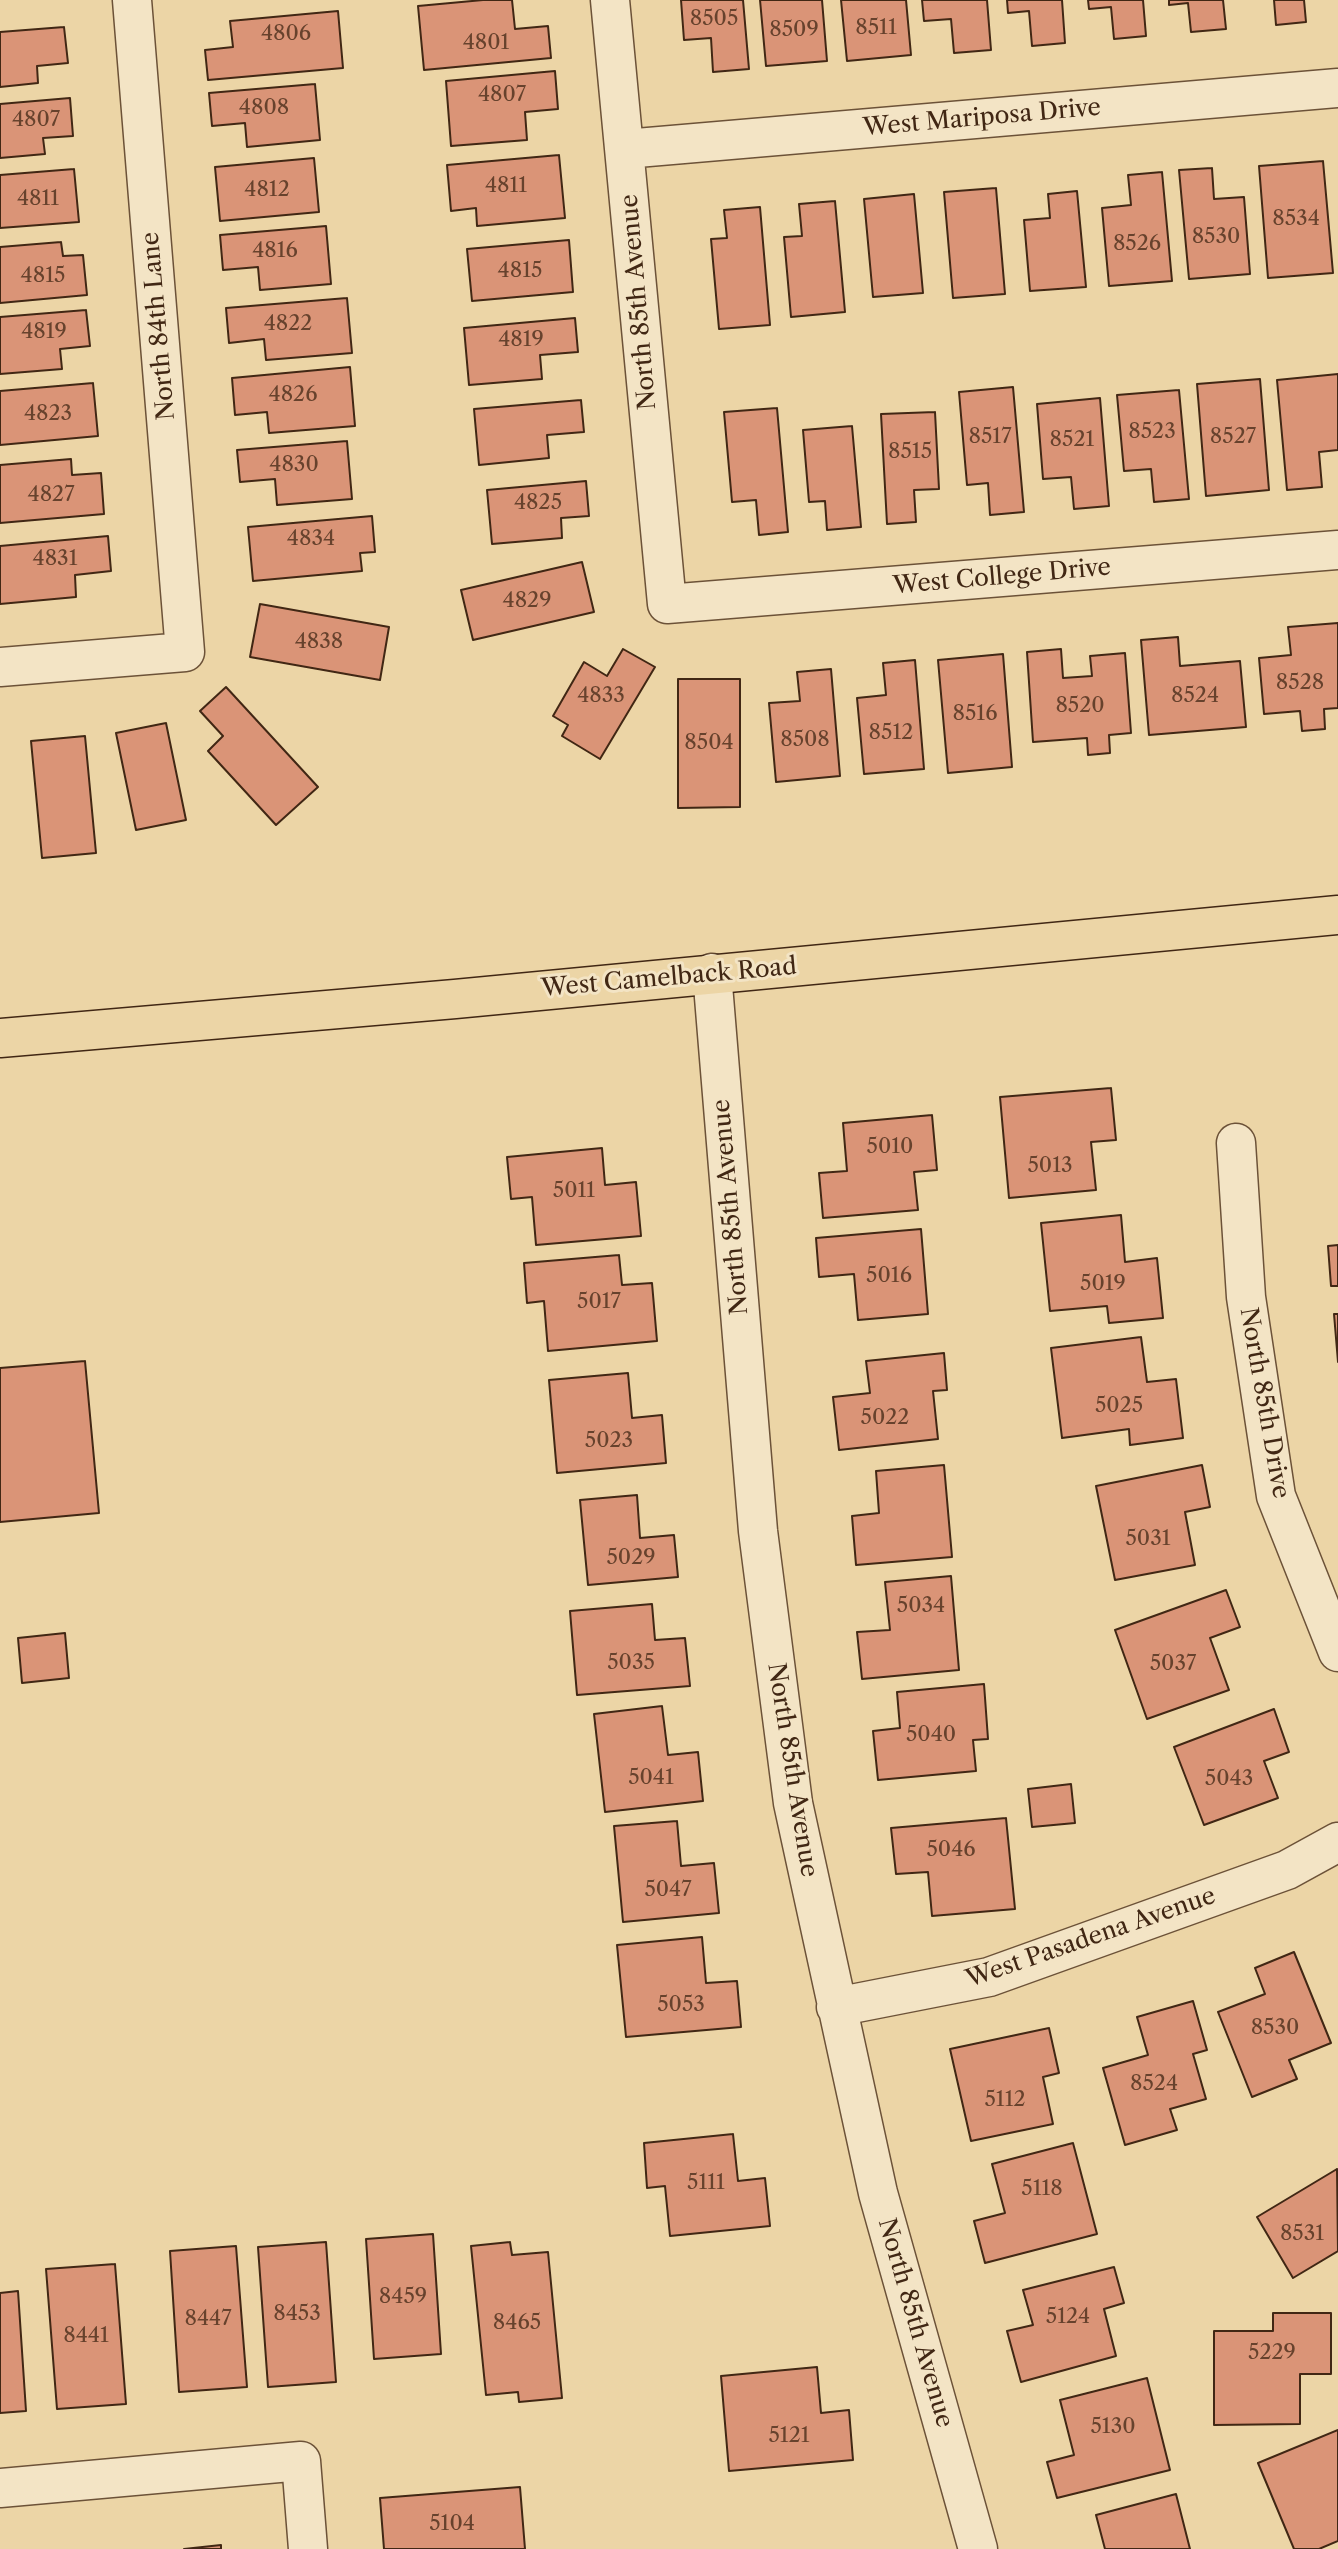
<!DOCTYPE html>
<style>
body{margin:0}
canvas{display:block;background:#ecd5a6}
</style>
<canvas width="1338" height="2549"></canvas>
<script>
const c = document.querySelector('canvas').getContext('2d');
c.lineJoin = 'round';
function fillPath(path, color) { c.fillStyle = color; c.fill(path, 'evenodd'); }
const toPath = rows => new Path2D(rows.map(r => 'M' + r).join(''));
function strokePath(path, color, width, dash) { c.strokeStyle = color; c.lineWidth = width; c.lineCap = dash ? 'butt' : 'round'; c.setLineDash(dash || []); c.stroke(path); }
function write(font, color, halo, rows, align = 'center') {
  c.font = font + ' "Libre Caslon Text",serif'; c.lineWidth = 6; c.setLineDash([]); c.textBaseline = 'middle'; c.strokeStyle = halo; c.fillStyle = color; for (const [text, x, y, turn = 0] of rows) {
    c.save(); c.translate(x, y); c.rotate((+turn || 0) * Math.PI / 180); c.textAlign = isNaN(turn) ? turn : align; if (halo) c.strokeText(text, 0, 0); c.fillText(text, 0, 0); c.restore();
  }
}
const building = toPath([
 [483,0,512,0,515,29,548,26,551,58,424,70,418,6,483,0],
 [681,0,743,0,749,69,713,72,711,38,684,40,681,0],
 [760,0,822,0,827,61,766,66,760,0],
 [841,0,906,0,911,55,847,61,841,0],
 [922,0,987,0,991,50,954,53,951,19,924,21,922,0],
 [1007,0,1062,0,1065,43,1032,46,1029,11,1008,13,1007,0],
 [1088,0,1143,0,1146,36,1114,39,1111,7,1089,9,1088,0],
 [1169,0,1223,0,1226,29,1191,32,1188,3,1169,5,1169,0],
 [1274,0,1304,0,1306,22,1276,25,1274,0],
 [338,11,343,68,208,80,205,50,233,47,230,21,338,11],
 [64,27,68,63,37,66,38,83,0,87,0,32,64,27],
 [555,71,558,109,525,112,527,140,451,146,446,81,555,71],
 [315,84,320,140,247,147,245,123,212,126,209,93,315,84],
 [70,98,73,136,43,138,45,154,0,158,0,104,70,98],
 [559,155,565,218,477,226,476,208,451,211,447,165,559,155],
 [314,158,319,212,220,221,215,167,314,158],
 [1323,161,1333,273,1268,278,1259,166,1323,161],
 [1212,168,1214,199,1244,197,1250,274,1189,279,1179,170,1212,168],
 [74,169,79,222,0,228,0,175,74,169],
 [1162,172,1172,281,1109,286,1102,208,1131,205,1128,175,1162,172],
 [996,188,1005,294,953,298,944,192,996,188],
 [1077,191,1086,287,1030,291,1024,220,1050,218,1048,194,1077,191],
 [914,194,923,293,873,297,864,199,914,194],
 [835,201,845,312,791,317,784,237,802,236,799,204,835,201],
 [760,207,770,325,719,329,711,239,727,238,724,210,760,207],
 [326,226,331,284,260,290,258,267,223,270,220,235,326,226],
 [569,240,573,292,472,301,467,249,569,240],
 [61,242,63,256,83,255,87,295,0,303,0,247,61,242],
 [347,298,352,353,266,360,264,339,229,343,226,308,347,298],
 [86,310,90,346,60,349,62,369,0,374,0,317,86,310],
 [575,318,578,352,540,355,542,379,469,385,464,328,575,318],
 [350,367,355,426,269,433,267,412,235,415,232,378,350,367],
 [1338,374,1338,450,1319,452,1322,487,1287,490,1277,380,1338,374],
 [1260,379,1269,490,1206,496,1197,384,1260,379],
 [93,383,98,436,0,445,0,391,93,383],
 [1013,387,1024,512,990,515,988,483,967,485,959,392,1013,387],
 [1179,390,1189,499,1154,502,1151,469,1124,471,1117,395,1179,390],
 [1100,398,1109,506,1074,509,1071,477,1043,479,1037,404,1100,398],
 [581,400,584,432,547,435,549,458,479,465,474,409,581,400],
 [777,408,788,532,759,535,756,500,732,502,724,412,777,408],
 [935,412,939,489,914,490,916,522,887,524,881,414,935,412],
 [852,426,861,527,827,530,825,501,809,502,803,430,852,426],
 [347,441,352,499,277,505,275,479,240,482,237,450,347,441],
 [71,459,72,475,101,473,104,514,0,523,0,465,71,459],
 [586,481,589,516,561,518,562,538,492,544,487,490,586,481],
 [372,516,375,552,360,553,362,571,253,581,248,527,372,516],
 [108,536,111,571,75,575,76,597,0,604,0,546,108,536],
 [582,562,594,612,473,640,461,590,582,562],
 [260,604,389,627,380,680,250,657,260,604],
 [1338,623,1338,708,1324,709,1325,729,1302,731,1300,711,1264,714,1259,658,1291,655,1288,627,1338,623],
 [1178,637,1180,666,1240,661,1246,727,1149,735,1141,640,1178,637],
 [623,649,655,667,600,759,562,736,568,725,553,716,584,662,607,676,623,649],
 [1061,649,1063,678,1092,676,1090,656,1125,653,1131,733,1109,735,1110,753,1088,755,1087,738,1033,742,1027,652,1061,649],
 [1003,654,1012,767,948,773,938,660,1003,654],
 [915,660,924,769,864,774,857,698,886,695,883,663,915,660],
 [831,669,840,776,776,782,769,703,800,701,797,672,831,669],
 [678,679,740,679,740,807,678,808,678,679],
 [226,687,318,787,276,825,208,751,223,736,200,711,226,687],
 [166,723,186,820,136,830,116,733,166,723],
 [85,736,96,853,42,858,31,741,85,736],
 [1111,1088,1116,1140,1091,1142,1096,1190,1009,1198,1000,1097,1111,1088],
 [932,1115,937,1170,914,1172,918,1210,823,1218,819,1173,847,1171,843,1123,932,1115],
 [602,1148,605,1185,636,1182,641,1236,536,1245,532,1197,511,1199,507,1157,602,1148],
 [1121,1215,1125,1262,1157,1258,1163,1318,1109,1323,1107,1306,1050,1311,1041,1223,1121,1215],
 [921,1229,928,1314,858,1320,854,1274,819,1277,816,1238,921,1229],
 [1338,1245,1338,1286,1331,1286,1328,1246,1338,1245],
 [619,1255,622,1285,652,1283,657,1341,548,1351,544,1301,527,1303,524,1263,619,1255],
 [1334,1314,1338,1314,1338,1362,1334,1314],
 [1141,1337,1147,1382,1176,1379,1183,1438,1130,1445,1129,1429,1062,1438,1051,1348,1141,1337],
 [944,1353,947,1390,933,1391,938,1439,839,1450,833,1397,870,1393,866,1361,944,1353],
 [85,1361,99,1513,0,1522,0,1368,85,1361],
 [628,1373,632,1418,662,1415,666,1463,557,1473,549,1380,628,1373],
 [944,1465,952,1557,856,1565,852,1516,879,1513,876,1471,944,1465],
 [1202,1465,1210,1507,1185,1512,1195,1565,1115,1580,1096,1486,1202,1465],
 [637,1495,640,1538,674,1535,678,1577,588,1585,580,1500,637,1495],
 [951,1576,959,1670,862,1679,857,1632,890,1630,885,1582,951,1576],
 [1226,1590,1240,1627,1210,1638,1229,1690,1147,1719,1115,1630,1226,1590],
 [652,1604,655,1640,685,1638,690,1686,577,1695,570,1611,652,1604],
 [65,1633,69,1678,22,1683,18,1638,65,1633],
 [984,1684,988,1739,973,1740,976,1771,878,1780,873,1731,900,1728,897,1692,984,1684],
 [662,1706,668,1755,698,1752,703,1801,605,1812,594,1714,662,1706],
 [1274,1709,1289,1752,1264,1761,1278,1798,1204,1825,1174,1747,1274,1709],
 [1071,1784,1075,1823,1032,1827,1028,1789,1071,1784],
 [1006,1818,1015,1909,932,1916,928,1872,896,1874,891,1828,1006,1818],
 [677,1821,681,1866,714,1863,719,1913,623,1922,614,1826,677,1821],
 [702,1937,706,1983,737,1981,741,2027,626,2037,617,1945,702,1937],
 [1294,1952,1331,2043,1289,2060,1297,2079,1252,2097,1218,2012,1265,1994,1255,1968,1294,1952],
 [1193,2001,1207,2050,1193,2054,1206,2099,1170,2109,1177,2130,1125,2145,1103,2068,1148,2055,1137,2017,1193,2001],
 [1049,2028,1059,2073,1043,2077,1053,2124,971,2141,950,2049,1049,2028],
 [733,2134,738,2181,765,2178,770,2226,670,2236,665,2186,647,2188,644,2143,733,2134],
 [1073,2143,1097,2234,985,2263,974,2221,1005,2213,992,2164,1073,2143],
 [1337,2169,1338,2251,1293,2278,1257,2217,1337,2169],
 [433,2234,441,2354,374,2359,366,2239,433,2234],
 [326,2242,336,2382,268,2387,258,2247,326,2242],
 [510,2242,512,2255,548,2252,562,2398,519,2402,518,2392,486,2395,471,2246,510,2242],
 [236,2246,247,2387,179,2392,170,2251,236,2246],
 [115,2264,126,2404,57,2409,46,2269,115,2264],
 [1114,2267,1124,2303,1104,2309,1116,2356,1021,2382,1007,2331,1033,2325,1023,2290,1114,2267],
 [18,2291,26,2411,0,2413,0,2293,18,2291],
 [1273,2313,1331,2313,1331,2374,1300,2374,1300,2424,1214,2425,1214,2331,1273,2331,1273,2313],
 [817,2367,821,2413,849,2410,853,2460,729,2471,721,2376,817,2367],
 [1147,2378,1170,2470,1057,2498,1047,2462,1074,2455,1060,2400,1147,2378],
 [1338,2430,1338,2541,1319,2549,1294,2549,1258,2463,1338,2430],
 [520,2487,525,2549,384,2549,380,2498,520,2487],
 [1176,2494,1190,2549,1105,2549,1096,2515,1176,2494],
 [221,2545,221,2549,184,2549,221,2545]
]);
const street = toPath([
 [610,0,667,604,1338,550],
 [625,149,1338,88],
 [0,667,185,652,132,0],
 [712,973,758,1531,793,1803,878,2193,978,2549],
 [1236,1143,1246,1297,1276,1496,1338,1652],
 [836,2007,989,1977,1287,1870,1338,1842],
 [0,2488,301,2461,308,2549]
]);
const primary = toPath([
 [0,1038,455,999,1338,915]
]);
const numberNames = [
 ["8505",714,19],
 ["8511",876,28],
 ["8509",794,30],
 ["4806",286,34],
 ["4801",486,43],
 ["4807",502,95],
 ["4808",264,108],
 ["4807",36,120],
 ["4811",506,186],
 ["4812",267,190],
 ["4811",38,199],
 ["8534",1296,219],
 ["8530",1216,237],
 ["8526",1137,244],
 ["4816",275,251],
 ["4815",520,271],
 ["4815",43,276],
 ["4822",288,324],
 ["4819",44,332],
 ["4819",521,340],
 ["4826",293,395],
 ["4823",48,414],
 ["8523",1152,432],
 ["8517",990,437],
 ["8527",1233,437],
 ["8521",1072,440],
 ["8515",910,452],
 ["4830",294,465],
 ["4827",51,495],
 ["4825",538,503],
 ["4834",311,539],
 ["4831",55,559],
 ["4829",527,601],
 ["4838",319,642],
 ["8528",1300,683],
 ["4833",601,696],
 ["8524",1195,696],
 ["8520",1080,706],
 ["8516",975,714],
 ["8512",891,733],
 ["8508",805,740],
 ["8504",709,743],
 ["5010",890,1147],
 ["5013",1050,1166],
 ["5011",574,1191],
 ["5016",889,1276],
 ["5019",1103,1284],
 ["5017",599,1302],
 ["5025",1119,1406],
 ["5022",885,1418],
 ["5023",609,1441],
 ["5031",1148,1539],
 ["5029",631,1558],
 ["5034",921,1606],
 ["5035",631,1663],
 ["5037",1173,1664],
 ["5040",931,1735],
 ["5041",651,1778],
 ["5043",1229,1779],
 ["5046",951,1850],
 ["5047",668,1890],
 ["5053",681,2005],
 ["8530",1275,2028],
 ["8524",1154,2084],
 ["5112",1005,2100],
 ["5111",706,2183],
 ["5118",1042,2189],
 ["8531",1302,2234],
 ["8459",403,2297],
 ["8453",297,2314],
 ["5124",1068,2317],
 ["8447",208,2319],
 ["8465",517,2323],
 ["8441",86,2336],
 ["5229",1272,2353],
 ["5130",1113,2427],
 ["5121",789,2436],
 ["5104",452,2524]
];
const streetNames = [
 ["West Mariposa Drive",982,118,-5],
 ["North 85th Avenue",639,302,-95],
 ["North 84th Lane",159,326,-95],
 ["West College Drive",1002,577,-5],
 ["West Camelback Road",669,978,-5],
 ["North 85th Avenue",731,1207,-95],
 ["North 85th Drive",1264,1403,80],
 ["North 85th Avenue",792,1770,81],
 ["West Pasadena Avenue",1091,1938,-19],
 ["North 85th Avenue",915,2323,74]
];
fillPath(building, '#da9477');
strokePath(building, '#412714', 2);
strokePath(street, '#6c5238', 41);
strokePath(primary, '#412714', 41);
strokePath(street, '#f3e4c5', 38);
strokePath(primary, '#ecd5a6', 38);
write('21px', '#67422d', null, numberNames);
write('24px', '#412714', '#f3e4c5', streetNames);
</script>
